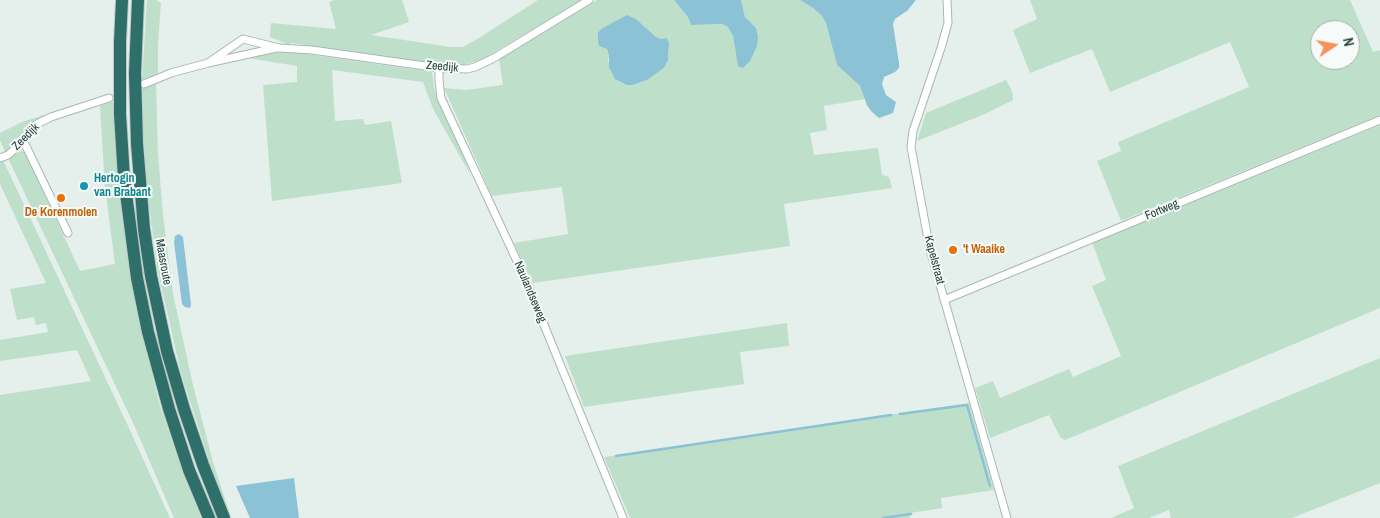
<!DOCTYPE html>
<style>
body{margin:0}
#map{position:relative;width:1380px;height:518px;overflow:hidden;background:#e5efeb;font-family:"Archivo Narrow",sans-serif}
canvas{display:block}
.north{position:absolute;left:1310px;top:20px;width:50px;height:50px;box-sizing:border-box;background:#f6fbf9;border:1px solid #a2b1ae;border-radius:50%;rotate:78deg;font-size:14px;font-weight:700;line-height:20px;text-align:center;color:#23423d}
.north::after{content:'';display:block;margin:auto;width:18px;height:22px;background:#f6925c;clip-path:polygon(50% 0,100% 100%,50% 72%,0 100%)}
</style>
<div id="map">
<canvas width="1380" height="518"></canvas>
<div class="north">N</div>
</div>
<script>
const c = document.querySelector('canvas').getContext('2d');
c.lineJoin = 'round';
function fillPath(path, color) { c.fillStyle = color; c.fill(path, 'evenodd'); }
const toPath = rows => new Path2D(rows.map(r => 'M' + r).join(''));
function strokePath(path, color, width, dash) { c.strokeStyle = color; c.lineWidth = width; c.lineCap = dash ? 'butt' : 'round'; c.setLineDash(dash || []); c.stroke(path); }
function write(font, color, halo, rows, align = 'center') {
  c.font = font + ' "Archivo Narrow",sans-serif'; c.lineWidth = 4; c.setLineDash([]); c.textBaseline = 'middle'; c.strokeStyle = halo; c.fillStyle = color; for (const [text, x, y, turn = 0] of rows) {
    c.save(); c.translate(x, y); c.rotate((+turn || 0) * Math.PI / 180); c.textAlign = isNaN(turn) ? turn : align; if (halo) c.strokeText(text, 0, 0); c.fillText(text, 0, 0); c.restore();
  }
}
const green = toPath([
 [147,0,156,0,161,3,158,44,158,74,142,80],
 [334,0,402,0,409,22,371,35,451,47,463,47,479,38,538,0,581,0,481,60,456,67,292,43,287,44,270,37,271,23,336,29,329,2],
 [597,0,674,0,688,17,691,25,722,24,728,27,733,36,736,54,758,36,756,28,745,17,741,0,800,0,813,8,822,16,826,23,837,65,860,86,865,99,824,106,827,130,810,133,814,155,878,148,882,175,889,177,892,188,784,204,790,246,533,283,514,243,568,234,562,187,492,196,444,88,466,90,503,85,499,59],
 [627,16,636,19,656,37,660,39,667,38,669,43,668,60,664,68,647,80,633,85,620,82,608,61,609,56,607,49,603,47],
 [1030,0,1350,0,1373,52,1380,50,1380,115,1121,221,1097,161,1121,151,1118,142,1249,87,1230,42,1110,92,1092,49,1030,73,1013,30,1037,19],
 [1320,30,1350,30,1350,60,1320,60],
 [285,51,432,72,434,88,439,102,462,151,470,174,433,109,423,82,332,70,335,121,363,119,365,125,391,121,402,183,272,201,263,85,297,82,297,66,248,58],
 [1006,80,1012,91,1013,100,985,114,917,141,926,113],
 [156,82,158,154,163,215,173,294,193,385,213,462,231,518,211,467,181,373,158,272,147,191,143,131,142,89],
 [114,101,119,196,128,258,141,327,159,403,181,467,201,518,174,518,134,425,8,158,19,151,25,152,80,271,115,264,105,187,100,106],
 [47,114,46,116,5,152,0,140,0,133,22,122],
 [1380,125,1380,308,1065,440,1060,437,1049,415,990,438,975,388,993,381,1000,398,1069,369,1073,377,1121,356,1092,286,1106,280,1092,242],
 [3,160,128,426,170,518,0,518,0,395,91,381,77,350,0,361,0,340,48,332,46,323,36,325,34,317,17,320,10,289,46,283,0,184,0,161],
 [787,323,789,346,740,352,744,384,584,407,565,356],
 [1380,358,1380,483,1292,518,1171,518,1169,510,1149,518,1111,518,1134,508,1118,466],
 [969,403,994,490,941,498,942,508,910,513,910,518,630,518,604,457]
]);
const water = toPath([
 [674,0,741,0,745,17,756,28,758,36,757,46,750,61,743,68,738,66,733,36,728,27,722,24,691,25,688,17],
 [800,0,916,0,907,11,895,19,893,24,899,63,899,68,895,72,884,77,882,84,886,95,896,102,893,113,879,118,871,111,867,105,860,86,837,65,826,23,822,16,813,8],
 [627,15,636,19,656,37,660,39,667,38,669,43,668,60,664,68,647,80,633,85,627,85,615,79,609,67,609,56,607,49,599,46,598,40,598,33,601,29],
 [179,234,183,237,191,305,190,308,185,307,182,304,174,242,175,236],
 [294,478,299,518,250,518,236,486]
]);
const stream = toPath([
 [900,414,967,405,990,486],
 [616,456,891,415],
 [883,518,911,514]
]);
const street = toPath([
 [947,0,948,23,941,48,913,131,911,147,930,250,1007,518],
 [208,63,243,39,279,48,312,50,439,68,467,69,475,67,494,58,589,0],
 [439,68,439,80,441,98,524,276,623,518],
 [144,84,171,73,208,63,276,48],
 [23,140,68,233],
 [0,158,8,155,17,147,37,124,51,117,109,98],
 [944,300,1380,120]
]);
const highway = toPath([
 [122,0,120,42,120,114,124,178,137,278,148,332,169,409,189,470,209,518],
 [138,0,135,73,137,144,144,229,151,276,167,351,184,409,203,465,224,518]
]);
const markers = [
 [84,186,5,"#0f9aa8"],
 [61,198,5,"#e8710a"],
 [953,250,5,"#e8710a"]
];
const streetNames = [
 ["Zeedijk",442,67,5],
 ["Zeedijk",26,137,-45],
 ["Fortweg",1162,210,-23],
 ["Kapelstraat",934,260,75],
 ["Maasroute",163,262,80],
 ["Naulandseweg",530,292,67]
];
const cultureNames = [
 ["Hertogin",94,179],
 ["van Brabant",94,193]
];
const foodNames = [
 ["De Korenmolen",61,213],
 ["'t Waaike",963,250,"left"]
];
fillPath(green, '#bee0cb');
fillPath(water, '#8cc2d5');
strokePath(stream, '#8cc2d5', 2.5);
strokePath(street, '#a7b8b3', 9);
strokePath(highway, '#c1cac9', 14);
strokePath(street, '#fff', 7);
strokePath(highway, '#2e6f69', 12);
for (const [x, y, r, color] of markers) { const dot = new Path2D(); dot.arc(x, y, r, 0, 2 * Math.PI); c.fillStyle = color; c.fill(dot); strokePath(dot, '#f6fbf9', 2); }
write('12px', '#23423d', '#f6fbf9', streetNames);
write('bold 12px', '#0d838f', '#f6fbf9', cultureNames, 'left');
write('bold 12px', '#c56008', '#f6fbf9', foodNames);
</script>
